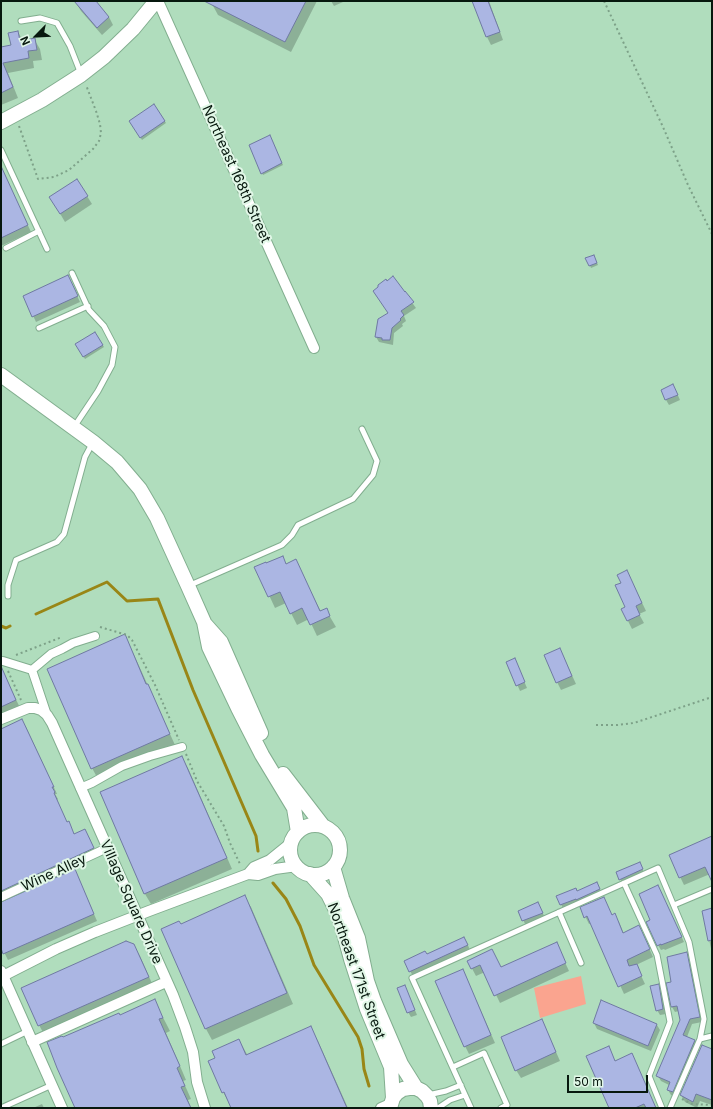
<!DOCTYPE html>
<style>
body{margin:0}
#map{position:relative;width:713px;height:1109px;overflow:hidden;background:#b0ddbd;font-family:Inter,sans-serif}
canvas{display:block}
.frame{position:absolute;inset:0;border:2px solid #07180e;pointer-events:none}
.north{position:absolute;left:16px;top:16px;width:40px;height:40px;-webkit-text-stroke:3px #e1f7e7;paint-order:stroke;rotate:246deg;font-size:11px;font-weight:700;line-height:16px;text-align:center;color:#07180e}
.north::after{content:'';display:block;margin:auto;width:14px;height:18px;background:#07180e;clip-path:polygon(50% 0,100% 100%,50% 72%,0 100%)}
.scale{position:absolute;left:567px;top:1075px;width:81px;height:18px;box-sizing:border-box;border:2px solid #07180e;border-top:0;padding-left:5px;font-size:12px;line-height:14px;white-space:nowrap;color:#07180e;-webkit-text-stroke:3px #e1f7e7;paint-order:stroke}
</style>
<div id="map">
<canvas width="713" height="1109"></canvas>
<div class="frame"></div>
<div class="north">N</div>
<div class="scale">50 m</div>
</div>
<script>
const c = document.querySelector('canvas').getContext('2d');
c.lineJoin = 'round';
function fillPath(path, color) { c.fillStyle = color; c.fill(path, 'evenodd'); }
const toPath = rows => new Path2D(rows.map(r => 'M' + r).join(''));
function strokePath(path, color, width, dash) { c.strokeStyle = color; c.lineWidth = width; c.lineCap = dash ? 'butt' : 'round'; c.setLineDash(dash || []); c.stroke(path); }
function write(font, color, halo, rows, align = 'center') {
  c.font = font + ' Inter,sans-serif'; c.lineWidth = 4; c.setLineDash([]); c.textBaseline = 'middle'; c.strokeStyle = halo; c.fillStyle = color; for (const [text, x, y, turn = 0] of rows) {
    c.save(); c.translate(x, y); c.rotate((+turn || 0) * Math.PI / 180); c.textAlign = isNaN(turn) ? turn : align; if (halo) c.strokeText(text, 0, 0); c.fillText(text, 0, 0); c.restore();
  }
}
const green = toPath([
 [581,976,586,1004,540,1018,534,988]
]);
const shadow = toPath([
 [78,1,95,1,109,17,113,25,102,35,81,11,76,3],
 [213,1,317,1,291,52,218,15,212,4],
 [331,1,343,1,343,2,334,6],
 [473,1,489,1,503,40,491,45,487,37],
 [18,32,23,41,34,39,40,49,42,60,33,61,34,68,8,73,18,98,1,105,1,48,12,46],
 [154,105,166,123,142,140,130,121],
 [271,138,283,165,263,175,262,173],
 [1,167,31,232,1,246],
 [87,196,92,204,65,222,55,205],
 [595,258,598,265,591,268,587,259],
 [68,276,80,302,36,322,24,296],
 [405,293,416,308,404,316,406,321,402,324,403,326,394,333,393,345,379,342,376,337,379,320,389,313],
 [95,333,104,347,85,359,76,344],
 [676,391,680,400,669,405,666,400],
 [295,560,321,612,326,610,336,627,317,636,309,619,297,625,286,603,275,608,256,567,266,564,286,565],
 [627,571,646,611,639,614,644,623,632,629,628,621,622,583],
 [124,635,130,646,175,745,98,779,92,768],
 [560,649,576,684,561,690,557,682],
 [515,660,527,688,520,691,508,663],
 [1,668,22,712,1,723],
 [26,727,57,794,55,794,58,799,57,800,67,823,75,835,89,837,97,855,1,900,1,730],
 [182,758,188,768,232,869,151,904,145,894,101,793],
 [712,837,712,880,710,874,684,885,670,856],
 [642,868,645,875,623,884,620,879],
 [78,877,97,921,8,960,1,946,1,903],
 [600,889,602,895,564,910,557,897,577,892],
 [660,891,684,942,665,950,664,949,661,950,658,945,652,921],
 [244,897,251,907,293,1004,212,1040,206,1029,163,930,181,925],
 [581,908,612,916,619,922,624,934,643,934,653,957,636,965,645,984,624,994,592,923,589,924],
 [541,909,545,918,526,926,519,911],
 [712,909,712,953,703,912],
 [467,943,470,950,413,976,410,971,427,955],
 [556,943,569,971,500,1003,485,972,476,976,468,961,501,968],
 [133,945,140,956,154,988,45,1036,39,1025],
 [686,953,689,959,702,1022,692,1024,687,1037,695,1041,698,1046,675,1097,671,1095,668,1090,669,1085,661,1081,658,1076,681,1020,679,1011,675,1012,672,1007,668,984,672,983],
 [463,970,495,1043,469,1054,465,1046],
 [658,986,661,991,666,1014,660,1015,657,1010],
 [407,991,417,1015,411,1017,408,1012],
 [154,1000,170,1031,166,1033,186,1080,183,1081,191,1099,188,1100,191,1108,76,1108,63,1038,119,1016],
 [602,1002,657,1025,660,1030,651,1051,597,1029,594,1023],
 [542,1020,560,1061,521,1078,516,1070],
 [310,1027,318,1041,348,1108,232,1108,223,1092,216,1058,239,1040,248,1056],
 [712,1050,712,1105,700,1101,697,1108,685,1102,681,1095],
 [615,1061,656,1108,610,1108],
 [42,1104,44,1108,33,1108]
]);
const stream = toPath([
 [36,614,107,582,127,601,158,599,193,690,256,836,258,851],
 [1,626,6,628,10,626],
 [273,883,286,899,300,926,314,965,358,1037,362,1049,364,1069,369,1086]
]);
const building = toPath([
 [74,1,96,1,109,17,97,28,74,1],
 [204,1,306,1,285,42,204,1],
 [472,1,488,1,500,32,486,37,472,1],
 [18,31,20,41,35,38,37,50,28,51,29,58,3,63,13,87,1,93,1,47,11,45,8,33,18,31],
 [154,104,165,121,140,138,129,121,154,104],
 [270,135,282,163,261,174,249,145,270,135],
 [1,166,28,225,1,238,1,166],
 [77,179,88,196,60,214,49,197,77,179],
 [594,255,597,263,589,266,585,258,594,255],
 [68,275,78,296,32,317,23,296,68,275],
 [393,276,405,292,405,291,414,302,401,311,404,315,400,319,401,320,392,328,390,340,382,340,382,338,375,337,378,319,388,313,373,291,378,287,378,285,386,279,387,281,393,276],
 [95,332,103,345,83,357,75,344,95,332],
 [673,384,678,395,665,400,661,390,673,384],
 [283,556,286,564,296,559,320,611,327,608,330,616,310,625,302,608,290,614,280,592,268,597,254,567,266,562,266,563,283,556],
 [627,570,642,603,636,606,640,615,627,621,621,609,625,607,615,585,621,583,617,575,627,570],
 [125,634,146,684,148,684,170,734,91,769,47,669,125,634],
 [560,648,572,676,556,683,544,655,560,648],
 [515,658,525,682,516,686,506,662,515,658],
 [1,666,16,700,1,707,1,666],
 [22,719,54,787,52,787,55,792,54,793,67,822,69,821,74,834,85,829,94,848,1,891,1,729,22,719],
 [182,756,227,858,144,894,100,792,182,756],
 [712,836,712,882,705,867,679,878,669,855,712,836],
 [640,862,643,869,619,880,616,872,640,862],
 [75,869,94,914,3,954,1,948,1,902,75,869],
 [597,882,600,889,576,900,576,899,560,905,556,896,576,888,577,891,597,882],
 [658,885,682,937,661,945,661,944,657,946,646,922,650,920,639,894,658,885],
 [245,895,287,993,205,1029,161,929,179,921,181,924,245,895],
 [604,897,612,915,615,913,623,933,639,925,650,949,627,960,629,966,637,964,642,976,618,987,587,916,584,918,580,907,604,897],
 [538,902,543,913,522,921,518,911,538,902],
 [712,908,712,940,708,941,702,911,712,908],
 [464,937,468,945,409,972,404,961,425,951,427,954,464,937],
 [126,941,134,944,149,977,38,1026,21,988,126,941],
 [557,942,566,963,494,996,480,965,471,969,467,961,492,949,501,967,557,942],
 [687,952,700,1017,690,1019,683,1035,695,1040,673,1092,667,1090,670,1082,656,1076,680,1020,677,1006,671,1007,666,983,671,982,667,957,687,952],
 [463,969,491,1035,464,1047,435,981,463,969],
 [659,984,663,1009,656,1011,650,986,659,984],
 [405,985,415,1010,407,1013,397,988,405,985],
 [155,999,163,1018,159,1019,180,1066,177,1068,185,1086,181,1087,191,1108,75,1108,57,1068,47,1042,62,1036,63,1037,119,1013,120,1015,155,999],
 [601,1000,657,1024,648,1046,593,1023,601,1000],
 [542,1019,556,1052,515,1071,501,1037,542,1019],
 [311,1026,347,1108,231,1108,224,1092,222,1093,208,1061,215,1058,212,1051,239,1039,246,1055,311,1026],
 [702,1045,712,1049,712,1100,696,1094,693,1102,680,1095,702,1045],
 [609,1046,615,1061,632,1053,656,1108,646,1108,644,1104,635,1108,609,1108,586,1056,609,1046]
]);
const path = toPath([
 [604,1,663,127,688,185,712,234],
 [19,126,38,179,54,177,69,170,93,149,99,141,101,133,100,124,96,111,86,85],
 [100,627,127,635,132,640,155,685,179,740],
 [16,655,62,637],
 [8,671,21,700],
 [596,725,617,725,634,723,712,697],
 [186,754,197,781,224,826,230,843,240,864],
 [682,1099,692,1104,712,1105]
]);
const service = toPath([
 [21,21,40,18,57,23,70,46,81,74],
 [1,150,47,249],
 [6,248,39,231],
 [72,273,89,310,104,326,115,347,112,365,98,391,74,427],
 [39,328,88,306],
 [188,586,282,545,292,535,298,525,353,499,373,475,377,461,362,429],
 [8,596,8,585,16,560,57,542,64,534,85,457,92,444],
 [624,883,657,955,670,1022,649,1076,662,1108],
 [674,905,712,889],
 [559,912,581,963],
 [700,1039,712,1036],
 [1,1044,28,1031],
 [453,1067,484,1053,507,1105,501,1108],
 [428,1095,446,1091,461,1085],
 [1,1108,52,1085],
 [438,1108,450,1100,465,1095],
 [471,1108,412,978,658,868,689,942,704,1019,700,1039,670,1108]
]);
const pedestrian = toPath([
 [3,661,32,670],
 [47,715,32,670,51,654,62,649,73,643,95,636],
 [80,788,92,783,122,766,150,756,182,747],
 [1,897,107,848]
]);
const minor = toPath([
 [158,1,314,348],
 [1,719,28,708,35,708,41,710,47,715,52,723,173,995,185,1027,193,1052,197,1082,205,1108],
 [248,874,254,867,270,860,291,843],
 [1,971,62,1108],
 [1,977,56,949,95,932,149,911,248,874,258,875,275,869,297,866],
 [32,1042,166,982],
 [381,1108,390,1104]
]);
const secondary = toPath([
 [1,122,42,100,81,75,104,57,133,29,156,1],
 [1,375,93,442,117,462,140,489,157,518,188,586,204,622,209,647,238,708,262,755,294,808,298,832],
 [205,624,221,642,261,733],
 [283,774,323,826],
 '290 850a25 25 0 1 1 50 0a25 25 0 1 1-50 0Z',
 [333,867,342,898,358,938,367,981,374,1001,401,1064,416,1088],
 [310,874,328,894,337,912,343,930,351,959,367,1009,391,1067,393,1098],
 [390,1108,393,1098,397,1093,403,1089,409,1088,416,1088,422,1091,427,1096,430,1101,431,1108]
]);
const streetNames = [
 ["Northeast 168th Street",236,174,66],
 ["Wine Alley",54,873,-25],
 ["Village Square Drive",131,902,66],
 ["Northeast 171st Street",356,971,70]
];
fillPath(green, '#faa48f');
fillPath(shadow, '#0003');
strokePath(stream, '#998616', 3);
fillPath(building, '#abb6e3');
strokePath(building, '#6f79a2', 1);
strokePath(service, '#82ae8f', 7);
strokePath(pedestrian, '#82ae8f', 10);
strokePath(minor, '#82ae8f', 12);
strokePath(secondary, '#82ae8f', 16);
strokePath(path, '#7da188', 2, [2, 3]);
strokePath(service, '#fff', 5);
strokePath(pedestrian, '#fff', 8);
strokePath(minor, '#fff', 10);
strokePath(secondary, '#fff', 14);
write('14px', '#07180e', '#e1f7e7', streetNames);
</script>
